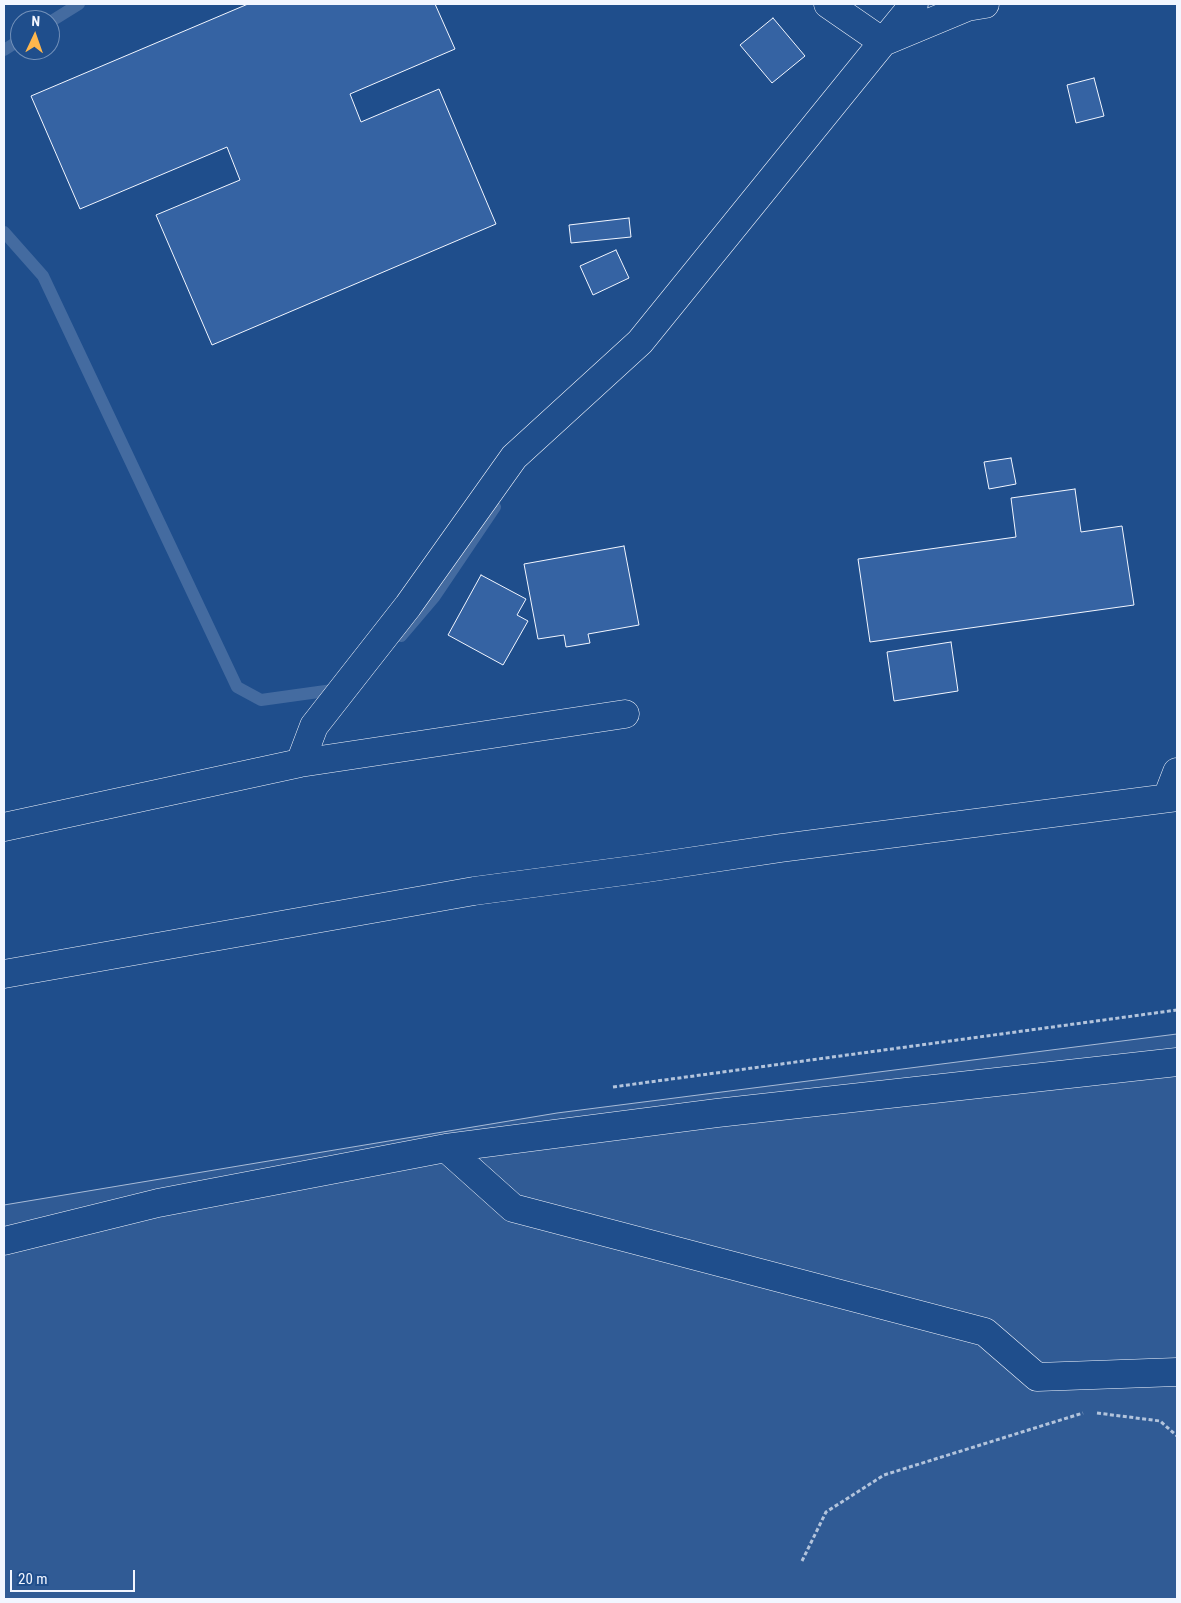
<!DOCTYPE html>
<style>
body{margin:0}
#map{position:relative;width:1181px;height:1603px;overflow:hidden;background:#1f4e8c;font-family:"Roboto Condensed",sans-serif}
canvas{display:block}
.frame{position:absolute;inset:0;border:5px solid #f2f6ff;pointer-events:none}
.north{position:absolute;left:10px;top:10px;width:50px;height:50px;box-sizing:border-box;background:#1f4e8c;border:1px solid #7391ba;border-radius:50%;rotate:3deg;font-size:14px;font-weight:700;line-height:20px;text-align:center;color:#f2f6ff}
.north::after{content:'';display:block;margin:auto;width:18px;height:22px;background:#ffb74d;clip-path:polygon(50% 0,100% 100%,50% 72%,0 100%)}
.scale{position:absolute;left:10px;top:1570px;width:125px;height:22px;box-sizing:border-box;border:2px solid #f2f6ff;border-top:0;padding-left:6px;font-size:15px;line-height:18px;white-space:nowrap;color:#f2f6ff;-webkit-text-stroke:4px #1f4e8c;paint-order:stroke}
</style>
<div id="map">
<canvas width="1181" height="1603"></canvas>
<div class="frame"></div>
<div class="north">N</div>
<div class="scale">20 m</div>
</div>
<script>
const c = document.querySelector('canvas').getContext('2d');
c.lineJoin = 'round';
function fillPath(path, color) { c.fillStyle = color; c.fill(path, 'evenodd'); }
const toPath = rows => new Path2D(rows.map(r => 'M' + r).join(''));
function strokePath(path, color, width, dash) { c.strokeStyle = color; c.lineWidth = width; c.lineCap = dash ? 'butt' : 'round'; c.setLineDash(dash || []); c.stroke(path); }
const built = toPath([
 [1177,1034,1177,1599,4,1599,4,1205,557,1113,1177,1034]
]);
const stream = toPath([
 [50,22,79,4],
 [4,50,20,40],
 [4,232,43,276,237,687,261,700,340,689],
 [401,636,435,596,495,507]
]);
const building = toPath([
 [248,4,435,4,455,49,350,94,361,122,439,89,496,224,212,345,156,215,240,180,227,147,80,209,31,96,248,4],
 [773,18,805,56,772,83,740,45,773,18],
 [1094,78,1104,116,1076,123,1067,85,1094,78],
 [629,218,631,237,571,243,569,225,629,218],
 [616,250,629,278,593,295,580,266,616,250],
 [1011,458,1016,484,989,489,984,462,1011,458],
 [1075,489,1081,532,1122,526,1134,605,870,642,858,559,1016,537,1011,498,1075,489],
 [624,546,639,625,588,634,590,643,566,647,564,635,538,639,524,564,624,546],
 [481,575,526,599,517,615,528,621,503,665,448,635,481,575],
 [951,642,958,691,894,701,887,652,951,642]
]);
const path = toPath([
 [613,1087,1177,1010],
 [1097,1413,1160,1421,1177,1436],
 [802,1561,826,1512,884,1475,1083,1413]
]);
const minor = toPath([
 [914,4,883,42,967,7,985,4],
 [300,763,314,726,408,606,514,457,640,342,883,42,828,4],
 [1167,798,1177,772],
 [4,827,300,763,625,714],
 [4,974,474,891,647,868,781,848,1177,797],
 [446,1148,513,1208,985,1332,1037,1377,1177,1372],
 [4,1241,158,1203,446,1148,717,1113,1177,1062]
]);
fillPath(built, '#305b95');
strokePath(built, '#a8bbd7', 1);
strokePath(stream, '#446ba0', 12);
fillPath(building, '#3563a3');
strokePath(building, '#f2f6ff', 1);
strokePath(minor, '#f2f6ff', 29);
strokePath(path, '#b3c4dc', 3, [4, 2.5]);
strokePath(minor, '#1f4e8c', 28);
</script>
